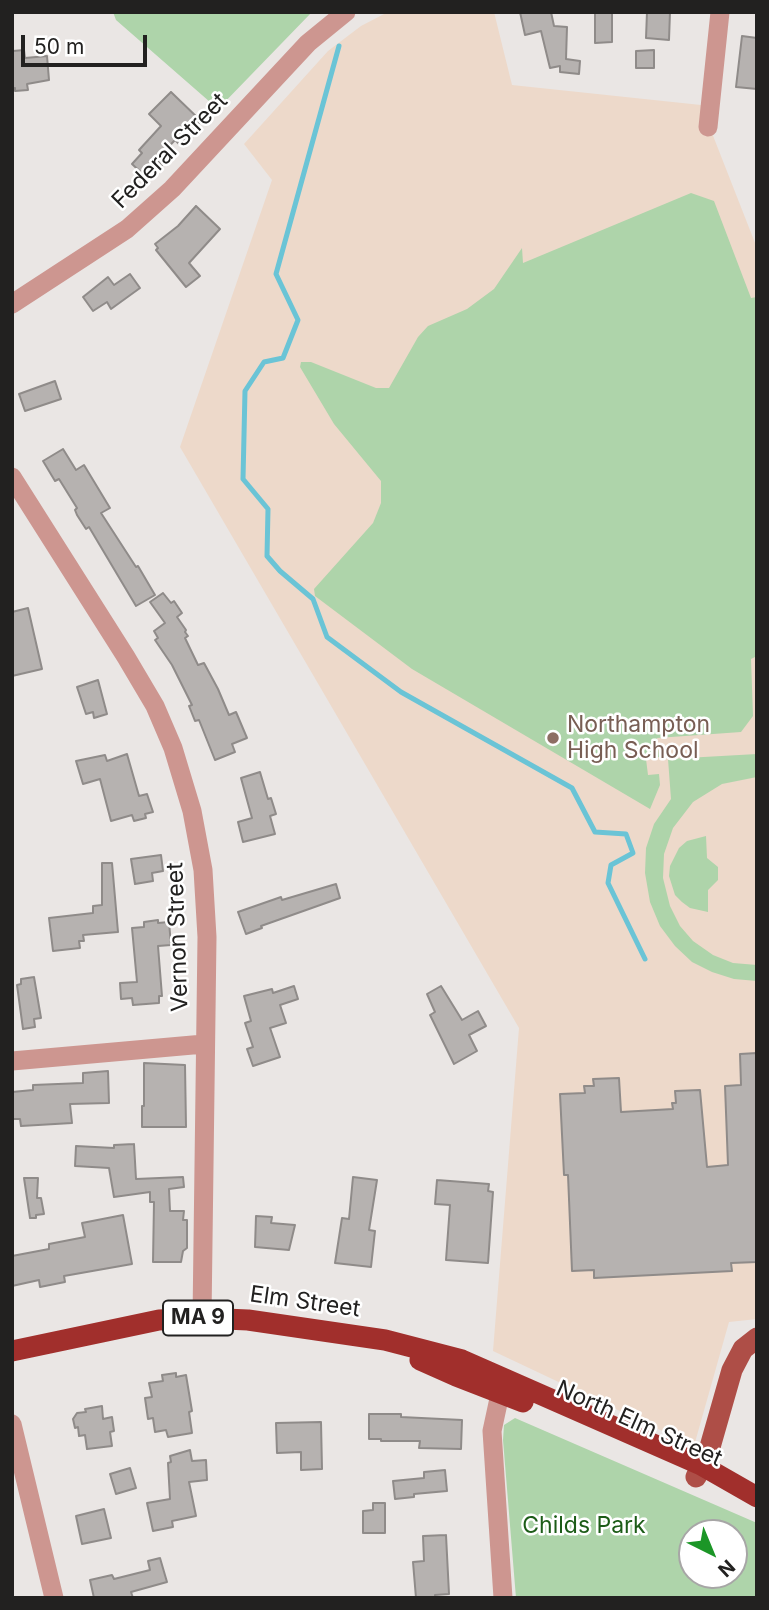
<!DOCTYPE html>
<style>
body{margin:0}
#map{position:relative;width:769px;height:1610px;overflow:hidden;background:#eae6e4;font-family:Inter,sans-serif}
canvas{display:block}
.frame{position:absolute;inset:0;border:14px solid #222120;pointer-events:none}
.north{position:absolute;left:678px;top:1519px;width:70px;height:70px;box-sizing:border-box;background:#fff;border:2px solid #a7a6a6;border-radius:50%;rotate:137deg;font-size:19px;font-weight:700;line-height:28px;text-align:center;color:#222120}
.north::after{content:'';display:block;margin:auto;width:24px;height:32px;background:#1c9627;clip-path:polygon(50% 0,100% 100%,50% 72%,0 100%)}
.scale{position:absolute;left:21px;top:35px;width:126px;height:32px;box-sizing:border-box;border:4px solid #222120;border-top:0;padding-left:9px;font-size:21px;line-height:24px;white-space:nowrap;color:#222120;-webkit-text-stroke:5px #fff;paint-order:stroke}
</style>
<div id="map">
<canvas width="769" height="1610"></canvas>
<div class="frame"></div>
<div class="north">N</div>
<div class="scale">50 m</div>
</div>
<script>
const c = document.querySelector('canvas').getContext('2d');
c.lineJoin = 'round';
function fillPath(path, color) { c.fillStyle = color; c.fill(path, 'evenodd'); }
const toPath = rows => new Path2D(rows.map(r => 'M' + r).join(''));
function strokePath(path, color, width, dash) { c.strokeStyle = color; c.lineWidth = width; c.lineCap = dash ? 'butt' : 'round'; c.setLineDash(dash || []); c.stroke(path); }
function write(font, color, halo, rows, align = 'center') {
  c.font = font + ' Inter,sans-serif'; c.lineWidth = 5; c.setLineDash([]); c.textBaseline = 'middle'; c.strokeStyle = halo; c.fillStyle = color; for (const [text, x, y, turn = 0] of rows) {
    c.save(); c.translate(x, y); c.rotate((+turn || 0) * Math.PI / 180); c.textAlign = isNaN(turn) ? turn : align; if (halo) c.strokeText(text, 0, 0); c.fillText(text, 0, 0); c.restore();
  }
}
const education = toPath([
 [388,12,494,12,512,85,701,105,757,248,757,1319,729,1322,694,1446,493,1351,519,1028,180,447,272,180,244,144,328,51,361,26]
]);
const green = toPath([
 [113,12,312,12,218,109,116,20],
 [691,193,714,201,751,298,757,297,757,617,755,627,757,656,751,659,753,716,741,732,657,738,659,757,646,759,648,775,659,774,660,785,650,809,412,669,315,596,314,589,373,523,381,503,381,481,334,424,300,367,301,362,311,362,376,388,389,388,418,337,428,326,467,309,494,289,522,248,523,263],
 [757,754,757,777,722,784,693,802,673,828,664,854,663,878,670,906,680,926,693,941,713,955,733,963,757,965,757,981,734,979,712,972,692,962,675,946,660,926,650,902,645,873,646,848,654,824,671,799,668,759],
 [706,836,707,858,718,867,718,880,708,890,708,912,690,908,682,902,675,895,669,876,670,866,679,848,687,841],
 [515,1418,757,1523,757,1598,516,1598,503,1440,504,1425],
 [734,1533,734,1575,692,1575,692,1533]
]);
const stream = toPath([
 [339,46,276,274,298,320,283,358,264,362,245,391,243,479,268,509,267,556,280,571,313,599,327,637,401,692,572,788,595,832,626,834,633,853,611,865,608,883,645,959]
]);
const building = toPath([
 [520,12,551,12,554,26,567,27,566,59,580,61,579,74,560,72,560,66,550,68,541,31,525,35,520,12],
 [595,12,612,12,612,42,595,43,595,12],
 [647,12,670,12,669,40,646,38,647,12],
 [742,36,757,38,757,89,736,87,742,36],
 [24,50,25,58,47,56,49,80,27,84,28,90,15,91,15,88,12,89,13,51,24,50],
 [654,50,654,68,636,68,636,51,654,50],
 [171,92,201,121,179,144,175,140,156,160,162,165,148,179,132,164,142,153,139,150,161,126,149,114,171,92],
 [196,206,220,229,189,263,200,276,186,287,156,250,158,248,155,244,178,226,196,206],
 [130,274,140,288,111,309,107,302,93,311,83,297,108,277,114,285,130,274],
 [55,381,61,399,25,411,19,394,55,381],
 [63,449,76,470,84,465,110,508,101,513,136,567,138,566,155,595,136,606,89,527,86,529,77,515,75,510,77,508,59,479,55,481,43,461,63,449],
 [163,593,171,603,174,601,182,613,177,617,186,630,185,632,188,636,185,638,198,665,204,663,218,689,229,715,236,712,247,738,232,744,235,752,215,760,199,720,195,721,189,706,192,705,172,665,155,640,158,638,154,631,165,623,150,602,163,593],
 [28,608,42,669,12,676,12,612,28,608],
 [98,680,107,714,94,718,93,712,86,714,77,687,98,680],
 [127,754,139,796,147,794,153,812,145,814,146,818,134,821,132,815,111,821,100,779,83,784,76,761,105,755,107,761,127,754],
 [260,772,268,799,271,798,276,814,270,816,275,834,243,842,238,822,252,818,241,778,260,772],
 [161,855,163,871,152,873,153,881,135,884,131,859,161,855],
 [102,863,112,863,118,932,83,935,84,941,79,941,80,948,53,951,49,918,93,913,93,906,102,905,102,863],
 [336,884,340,898,261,926,262,928,246,934,238,912,281,897,282,900,336,884],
 [158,920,158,923,169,922,171,945,158,946,162,996,159,996,159,1003,133,1005,132,998,121,999,120,983,137,982,132,928,144,927,144,922,158,920],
 [34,977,41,1018,34,1019,35,1027,23,1029,17,985,21,984,21,979,34,977],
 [294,986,298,999,280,1005,286,1023,270,1028,280,1057,253,1066,247,1049,253,1047,245,1023,251,1021,244,996,272,989,273,993,294,986],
 [441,986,462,1020,478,1011,486,1026,469,1035,477,1051,454,1064,430,1015,435,1012,427,994,441,986],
 [757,1053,757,1262,731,1263,732,1271,594,1278,594,1270,572,1271,568,1175,564,1175,560,1094,585,1093,584,1086,594,1086,593,1079,619,1078,621,1112,673,1109,672,1103,676,1103,675,1091,700,1090,707,1167,728,1165,725,1086,741,1085,740,1054,757,1053],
 [144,1063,185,1065,186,1127,142,1127,142,1106,144,1106,144,1063],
 [108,1071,109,1103,70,1104,72,1123,21,1126,20,1119,12,1119,12,1092,33,1090,33,1085,83,1083,83,1073,108,1071],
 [134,1144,136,1179,183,1177,184,1187,169,1189,170,1211,184,1211,183,1220,187,1220,187,1248,183,1251,181,1262,153,1262,154,1202,150,1202,150,1192,114,1197,109,1168,75,1166,76,1146,114,1148,114,1145,134,1144],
 [353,1177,377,1180,369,1230,375,1231,371,1267,335,1263,342,1218,349,1219,353,1177],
 [24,1178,38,1178,37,1198,41,1198,44,1214,36,1215,36,1218,30,1218,24,1178],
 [437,1180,489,1184,488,1191,493,1192,488,1263,446,1260,450,1205,435,1204,437,1180],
 [123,1215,132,1264,64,1276,65,1282,40,1287,39,1280,12,1286,12,1256,49,1249,49,1244,85,1237,82,1223,123,1215],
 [256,1216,272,1217,271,1223,295,1225,289,1250,255,1247,256,1216],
 [176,1373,176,1377,186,1375,192,1411,189,1412,192,1433,168,1437,166,1430,155,1432,153,1418,148,1419,145,1398,152,1397,149,1383,163,1381,162,1375,176,1373],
 [102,1406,103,1419,112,1417,114,1431,110,1432,112,1446,87,1449,85,1435,79,1436,78,1427,75,1428,73,1419,77,1413,86,1412,85,1409,102,1406],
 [369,1414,401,1414,401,1417,462,1420,461,1449,419,1448,420,1441,381,1441,381,1439,369,1439,369,1414],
 [321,1422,322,1469,301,1470,301,1452,277,1453,276,1423,321,1422],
 [190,1450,192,1461,206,1460,207,1480,189,1482,196,1516,172,1521,173,1527,153,1531,147,1503,170,1499,168,1463,171,1462,170,1456,190,1450],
 [130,1468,136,1488,116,1494,110,1474,130,1468],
 [445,1470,447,1491,414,1494,414,1497,395,1499,393,1481,424,1478,424,1472,445,1470],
 [373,1503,385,1503,385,1533,363,1533,363,1511,373,1510,373,1503],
 [104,1509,111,1538,82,1544,76,1516,104,1509],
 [446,1535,449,1594,435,1595,435,1598,416,1598,413,1562,424,1561,423,1536,446,1535],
 [160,1558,167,1582,131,1592,133,1598,94,1598,90,1580,112,1575,114,1579,150,1570,148,1561,160,1558]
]);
const minor = toPath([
 [708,127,720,12],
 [12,304,127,229,172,189,308,43,346,12],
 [12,477,126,657,155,706,173,748,192,811,203,870,207,937,202,1318],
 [12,1061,204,1044],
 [12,1424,54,1598],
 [503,1598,492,1431,503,1380]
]);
const major = toPath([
 [696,1477,710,1447,732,1370,743,1349,757,1338]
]);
const highway = toPath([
 [12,1351,159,1320,202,1318,248,1320,385,1340,462,1360,701,1465,757,1497],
 [420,1360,456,1376,523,1402]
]);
const markers = [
 [553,738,7,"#8d6e63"]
];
const shields = [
 [198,1318,70]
];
const shieldNames = [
 ["MA 9",198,1318]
];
const streetNames = [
 ["Federal Street",170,151,-45],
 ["Vernon Street",178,937,-92],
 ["Elm Street",305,1302,8],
 ["North Elm Street",639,1424,24]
];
const educationNames = [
 ["Northampton",567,725],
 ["High School",567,751]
];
const parkNames = [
 ["Childs Park",584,1526]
];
fillPath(education, '#edd9ca');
fillPath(green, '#aed4aa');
strokePath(stream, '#6ac4d6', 5);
fillPath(building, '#b6b2b0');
strokePath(building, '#8f8b89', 2);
strokePath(minor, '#cd9690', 19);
strokePath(major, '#ae4e47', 21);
strokePath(highway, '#a12f2c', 21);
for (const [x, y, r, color] of markers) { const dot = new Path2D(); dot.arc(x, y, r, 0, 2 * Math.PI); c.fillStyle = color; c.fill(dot); strokePath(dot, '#fff', 2.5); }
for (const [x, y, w] of shields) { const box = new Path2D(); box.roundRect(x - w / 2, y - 17.5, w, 35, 5); c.fillStyle = '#fff'; c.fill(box); strokePath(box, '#222120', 2); }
write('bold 21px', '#222120', null, shieldNames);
write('23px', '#222120', '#fff', streetNames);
write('23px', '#785e54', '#fff', educationNames, 'left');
write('23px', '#1c5c17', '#fff', parkNames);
</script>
